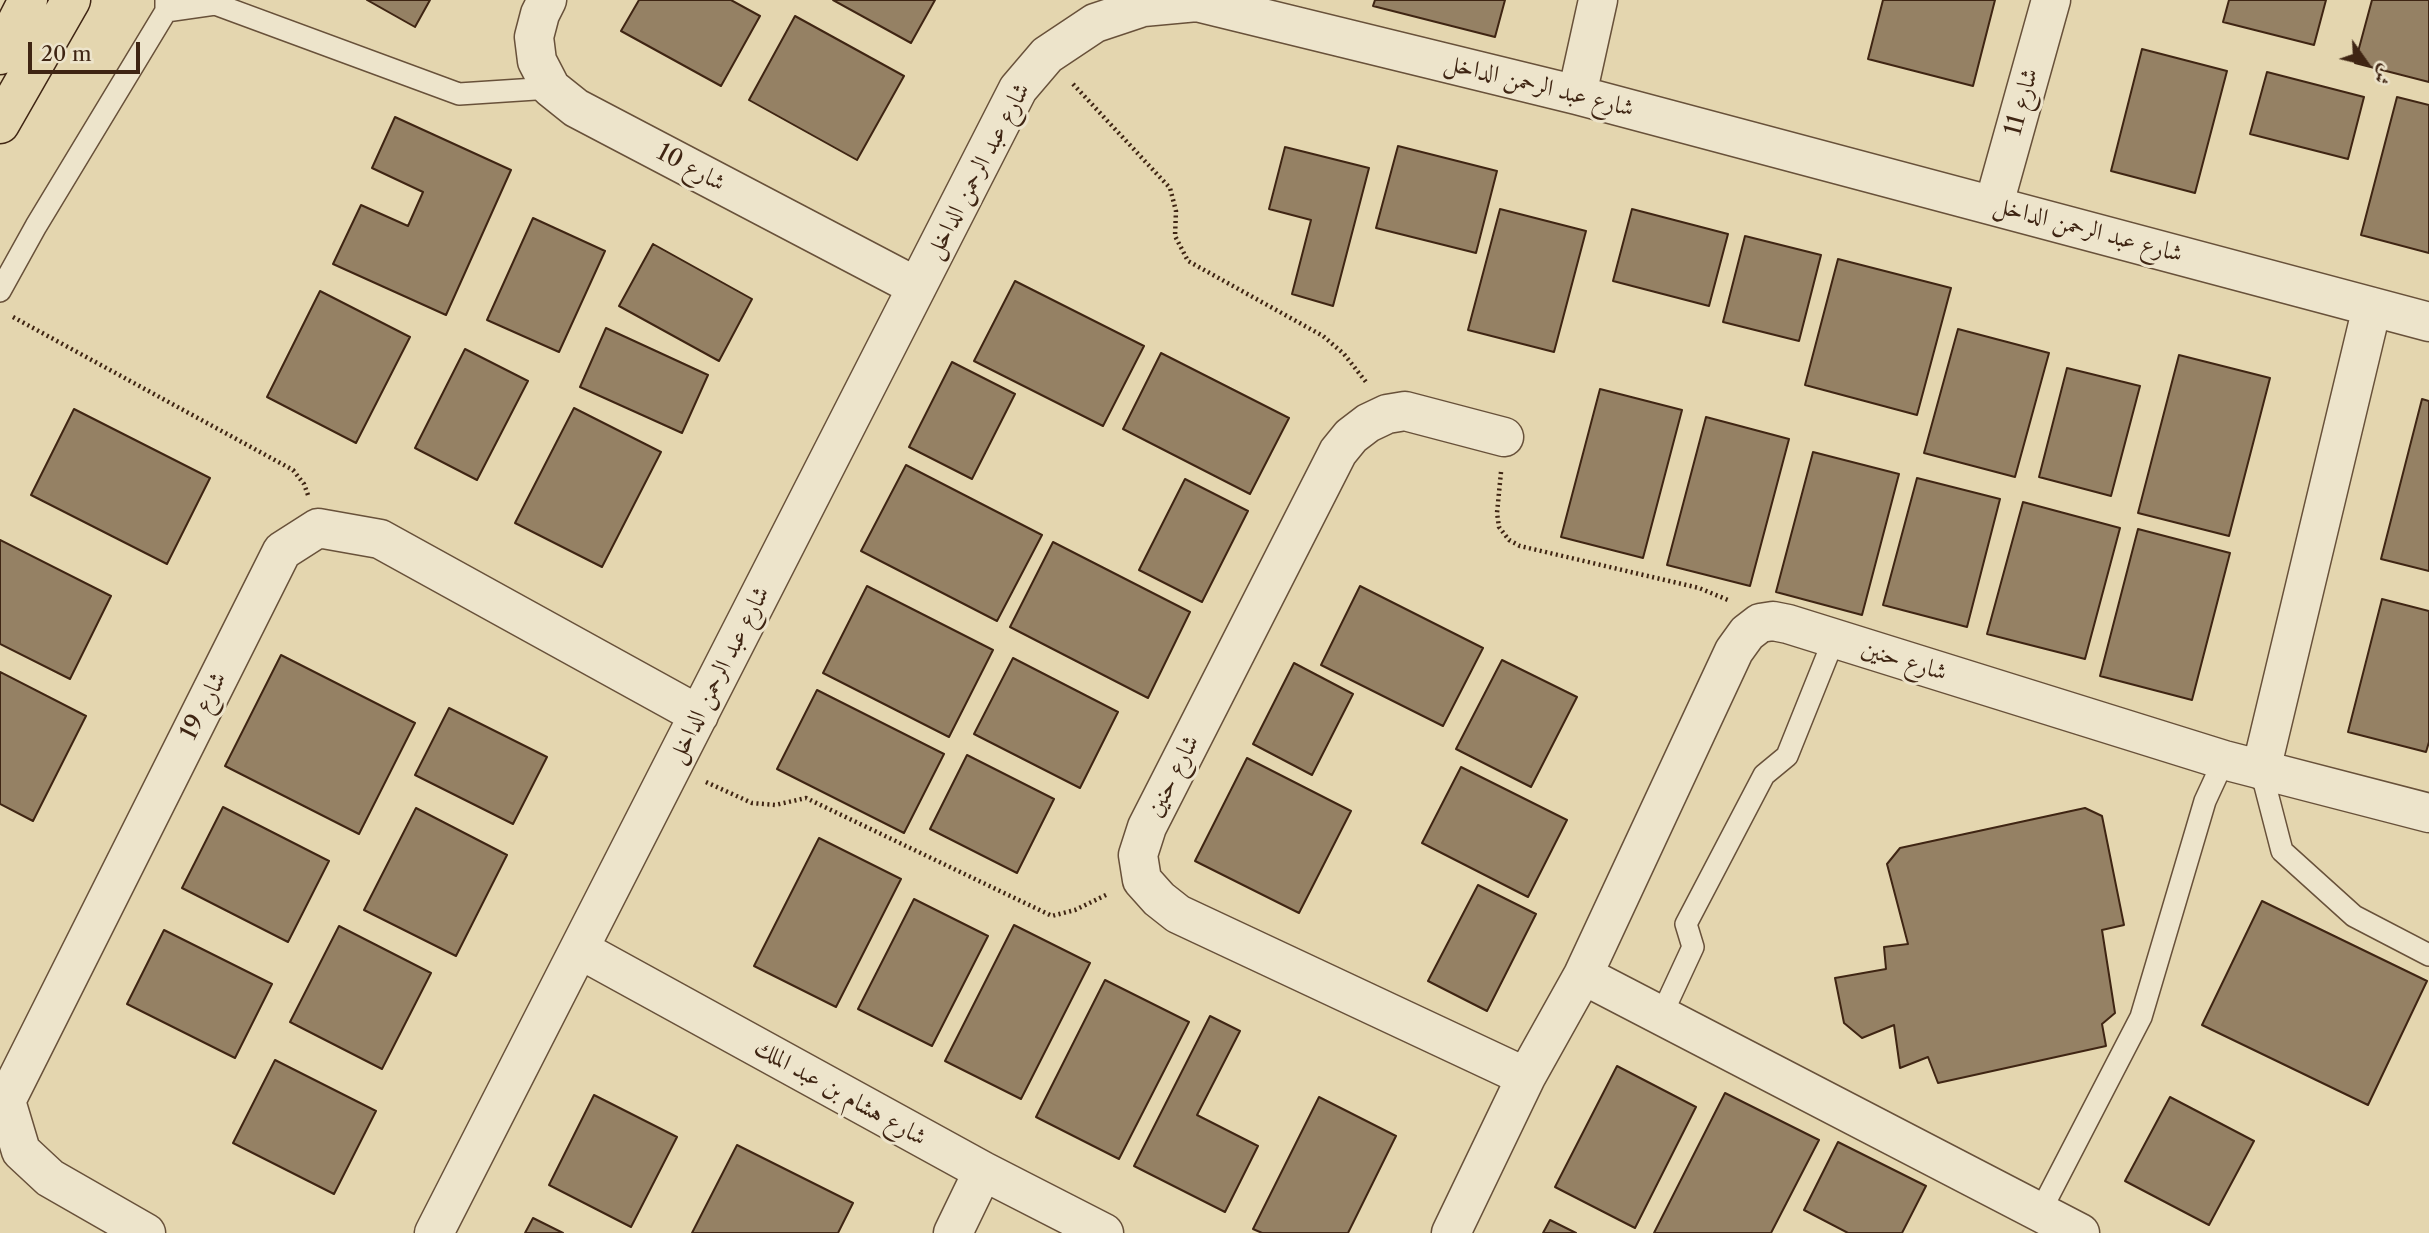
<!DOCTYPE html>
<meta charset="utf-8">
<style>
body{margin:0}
#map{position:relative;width:2429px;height:1233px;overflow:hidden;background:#e4d6af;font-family:"Libre Caslon Text",Amiri,serif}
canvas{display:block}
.north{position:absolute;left:2331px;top:28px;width:70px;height:70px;-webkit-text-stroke:5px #ede4cb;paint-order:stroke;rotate:124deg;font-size:19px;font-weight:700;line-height:28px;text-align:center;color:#3f2513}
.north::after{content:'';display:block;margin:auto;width:24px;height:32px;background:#3f2513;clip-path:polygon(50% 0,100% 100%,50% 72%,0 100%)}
.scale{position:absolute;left:28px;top:42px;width:112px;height:32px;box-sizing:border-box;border:4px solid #3f2513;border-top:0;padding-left:9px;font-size:21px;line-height:24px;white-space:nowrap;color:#3f2513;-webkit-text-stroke:5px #ede4cb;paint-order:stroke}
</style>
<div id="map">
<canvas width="2429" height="1233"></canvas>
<div class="north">ش</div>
<div class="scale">20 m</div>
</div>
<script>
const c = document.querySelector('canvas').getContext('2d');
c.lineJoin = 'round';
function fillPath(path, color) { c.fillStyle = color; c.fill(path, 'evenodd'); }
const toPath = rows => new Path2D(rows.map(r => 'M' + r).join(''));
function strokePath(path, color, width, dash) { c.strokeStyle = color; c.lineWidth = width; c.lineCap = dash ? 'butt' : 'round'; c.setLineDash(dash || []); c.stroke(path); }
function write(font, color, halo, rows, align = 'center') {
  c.font = font + ' "Libre Caslon Text",Amiri,serif'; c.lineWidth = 6; c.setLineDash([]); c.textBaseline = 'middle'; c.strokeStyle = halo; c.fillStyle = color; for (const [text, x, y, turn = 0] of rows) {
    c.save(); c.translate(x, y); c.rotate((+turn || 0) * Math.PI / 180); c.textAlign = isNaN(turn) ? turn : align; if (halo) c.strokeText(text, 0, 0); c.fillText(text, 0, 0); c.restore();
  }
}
const building = toPath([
 [367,0,430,0,415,27,367,0],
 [639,0,731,0,760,16,721,86,621,31,639,0],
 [833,0,935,0,911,43,833,0],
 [1375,0,1505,0,1495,37,1373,6,1375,0],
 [1883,0,1995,0,1973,86,1868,59,1883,0],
 [2229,0,2326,0,2314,45,2223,22,2229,0],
 [2372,0,2429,0,2429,82,2355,63,2372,0],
 [795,16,904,76,857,160,749,100,795,16],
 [2142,49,2227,71,2195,193,2111,171,2142,49],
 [2267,72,2364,97,2348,159,2250,134,2267,72],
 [2397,97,2429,105,2429,253,2361,235,2397,97],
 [395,117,511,170,446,315,333,264,361,205,408,226,423,192,372,168,395,117],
 [1398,146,1497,171,1476,253,1376,228,1398,146],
 [1285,147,1369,168,1333,306,1292,294,1311,220,1269,209,1285,147],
 [1500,209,1586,231,1554,352,1468,330,1500,209],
 [1632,209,1728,234,1709,306,1613,281,1632,209],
 [533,218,605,251,559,352,487,320,533,218],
 [1745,236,1821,255,1799,341,1723,322,1745,236],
 [653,244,752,299,719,361,619,306,653,244],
 [1838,259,1951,288,1917,415,1805,385,1838,259],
 [1015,281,1144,346,1103,426,974,361,1015,281],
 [320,291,410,337,356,443,267,397,320,291],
 [606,328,708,375,682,433,580,387,606,328],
 [1958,329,2049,353,2015,477,1924,453,1958,329],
 [465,349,528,381,477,480,415,448,465,349],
 [1161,353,1289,418,1250,494,1123,429,1161,353],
 [2179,355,2270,378,2229,536,2138,513,2179,355],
 [952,362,1015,394,972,479,909,447,952,362],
 [2067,368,2140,386,2111,496,2039,477,2067,368],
 [1600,389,1682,410,1643,558,1561,537,1600,389],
 [2422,399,2429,401,2429,571,2381,559,2422,399],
 [574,408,661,452,602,567,515,523,574,408],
 [74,409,210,478,167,564,31,495,74,409],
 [1706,417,1789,439,1750,586,1667,565,1706,417],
 [1813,452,1899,474,1862,615,1776,592,1813,452],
 [906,465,1042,535,997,621,861,551,906,465],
 [1917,478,2000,499,1967,627,1883,605,1917,478],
 [1185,479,1248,511,1202,602,1139,570,1185,479],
 [2023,502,2120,528,2085,659,1987,634,2023,502],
 [2138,529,2230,553,2192,700,2100,676,2138,529],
 [0,540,111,596,70,679,0,644,0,540],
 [1053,542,1190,612,1148,698,1010,627,1053,542],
 [867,586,993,650,949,737,823,673,867,586],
 [1360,586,1483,648,1443,726,1321,665,1360,586],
 [2382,599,2429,611,2429,742,2426,752,2348,732,2382,599],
 [281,655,415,723,359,834,225,766,281,655],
 [1013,658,1118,712,1080,788,974,734,1013,658],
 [1502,660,1577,697,1531,787,1456,749,1502,660],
 [1294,663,1353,694,1312,775,1253,744,1294,663],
 [0,672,86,716,33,821,0,804,0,672],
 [817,690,944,754,904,833,777,769,817,690],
 [449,708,547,757,513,824,415,775,449,708],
 [967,755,1054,799,1017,873,930,829,967,755],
 [1247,758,1351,811,1299,913,1195,861,1247,758],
 [1461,767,1567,820,1528,897,1422,843,1461,767],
 [223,807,329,861,288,942,182,888,223,807],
 [416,808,507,855,456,956,364,910,416,808],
 [2085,808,2102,816,2124,925,2102,930,2115,1013,2102,1024,2106,1046,1938,1083,1928,1057,1900,1068,1894,1025,1862,1038,1844,1023,1835,978,1886,969,1884,947,1908,944,1887,864,1900,848,2085,808],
 [819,838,901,879,836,1007,754,966,819,838],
 [1478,885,1536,914,1487,1011,1428,981,1478,885],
 [914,899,988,936,932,1046,858,1009,914,899],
 [2262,901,2427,981,2368,1105,2202,1025,2262,901],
 [1014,925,1090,963,1021,1099,945,1061,1014,925],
 [339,926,431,973,382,1069,290,1022,339,926],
 [164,930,272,984,235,1058,127,1004,164,930],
 [1105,980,1189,1022,1119,1159,1036,1117,1105,980],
 [1210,1016,1240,1031,1197,1115,1258,1146,1225,1212,1134,1166,1210,1016],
 [275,1060,376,1111,334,1194,233,1143,275,1060],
 [1617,1066,1696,1107,1635,1228,1555,1187,1617,1066],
 [1725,1093,1819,1140,1771,1233,1654,1233,1725,1093],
 [594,1095,677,1137,631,1227,549,1185,594,1095],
 [1319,1097,1396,1136,1348,1233,1262,1233,1253,1229,1319,1097],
 [2170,1097,2254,1141,2209,1225,2125,1181,2170,1097],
 [1838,1142,1926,1186,1902,1233,1848,1233,1804,1210,1838,1142],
 [737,1145,853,1203,838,1233,692,1233,737,1145],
 [533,1218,563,1233,525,1233,533,1218],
 [1550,1220,1576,1233,1543,1233,1550,1220]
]);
const path = toPath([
 [1073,84,1170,188,1176,211,1175,236,1188,261,1323,336,1344,354,1366,382],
 [13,317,293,470,304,484,308,495],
 [1501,472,1497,513,1499,527,1509,540,1520,546,1699,588,1728,600],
 [706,782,752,803,775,805,806,798,1052,916,1075,910,1108,894]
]);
const service = toPath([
 [166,11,215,4,459,94,551,88],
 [0,291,36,226,166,11,166,0],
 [2261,770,2282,851,2354,916,2429,955],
 [1661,1016,1693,947,1686,924,1764,775,1787,756,1834,639],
 [2040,1212,2141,1017,2205,801,2224,760]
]);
const minor = toPath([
 [547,0,540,14,534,37,537,61,551,88,576,108,917,287],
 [1577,95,1598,0],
 [1994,204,2051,0],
 [1504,437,1405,411,1387,414,1368,423,1351,436,1338,452,1147,827,1138,855,1142,880,1159,899,1178,914,1526,1077],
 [2261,770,2372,307],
 [579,949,983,1171,1104,1233],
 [1583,975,2080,1233],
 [146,1233,50,1178,21,1151,6,1101,282,551,318,528,380,539,699,715],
 [434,1233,1018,89,1047,55,1095,23,1143,7,1197,2,1577,95,2429,322],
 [953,1233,983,1171],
 [1451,1233,1526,1077,1583,975,1734,651,1747,633,1760,623,1773,621,1788,624,2224,760,2429,813]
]);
const trunk = toPath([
 [0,55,28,0],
 [0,124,71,0]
]);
const streetNames = [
 ["شارع عبد الرحمن الداخل",1539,86,14],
 ["شارع 11",2022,102,-75],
 ["شارع 10",691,168,28],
 ["شارع عبد الرحمن الداخل",978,171,-62],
 ["شارع عبد الرحمن الداخل",2088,230,15],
 ["شارع حنين",1904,661,17],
 ["شارع عبد الرحمن الداخل",719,675,-63],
 ["شارع 19",204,706,-63],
 ["شارع حنين",1173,776,-63],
 ["شارع هشام بن عبد الملك",840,1093,29]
];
fillPath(building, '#958164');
strokePath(building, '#3f2513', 2);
strokePath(service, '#68513a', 24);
strokePath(minor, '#68513a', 41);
strokePath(trunk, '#3f2513', 41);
strokePath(path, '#3f2513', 4.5, [2, 3.5]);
strokePath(service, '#ede4cb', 21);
strokePath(minor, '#ede4cb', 38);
strokePath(trunk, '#e4d6af', 38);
write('24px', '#3f2513', '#ede4cb', streetNames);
</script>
